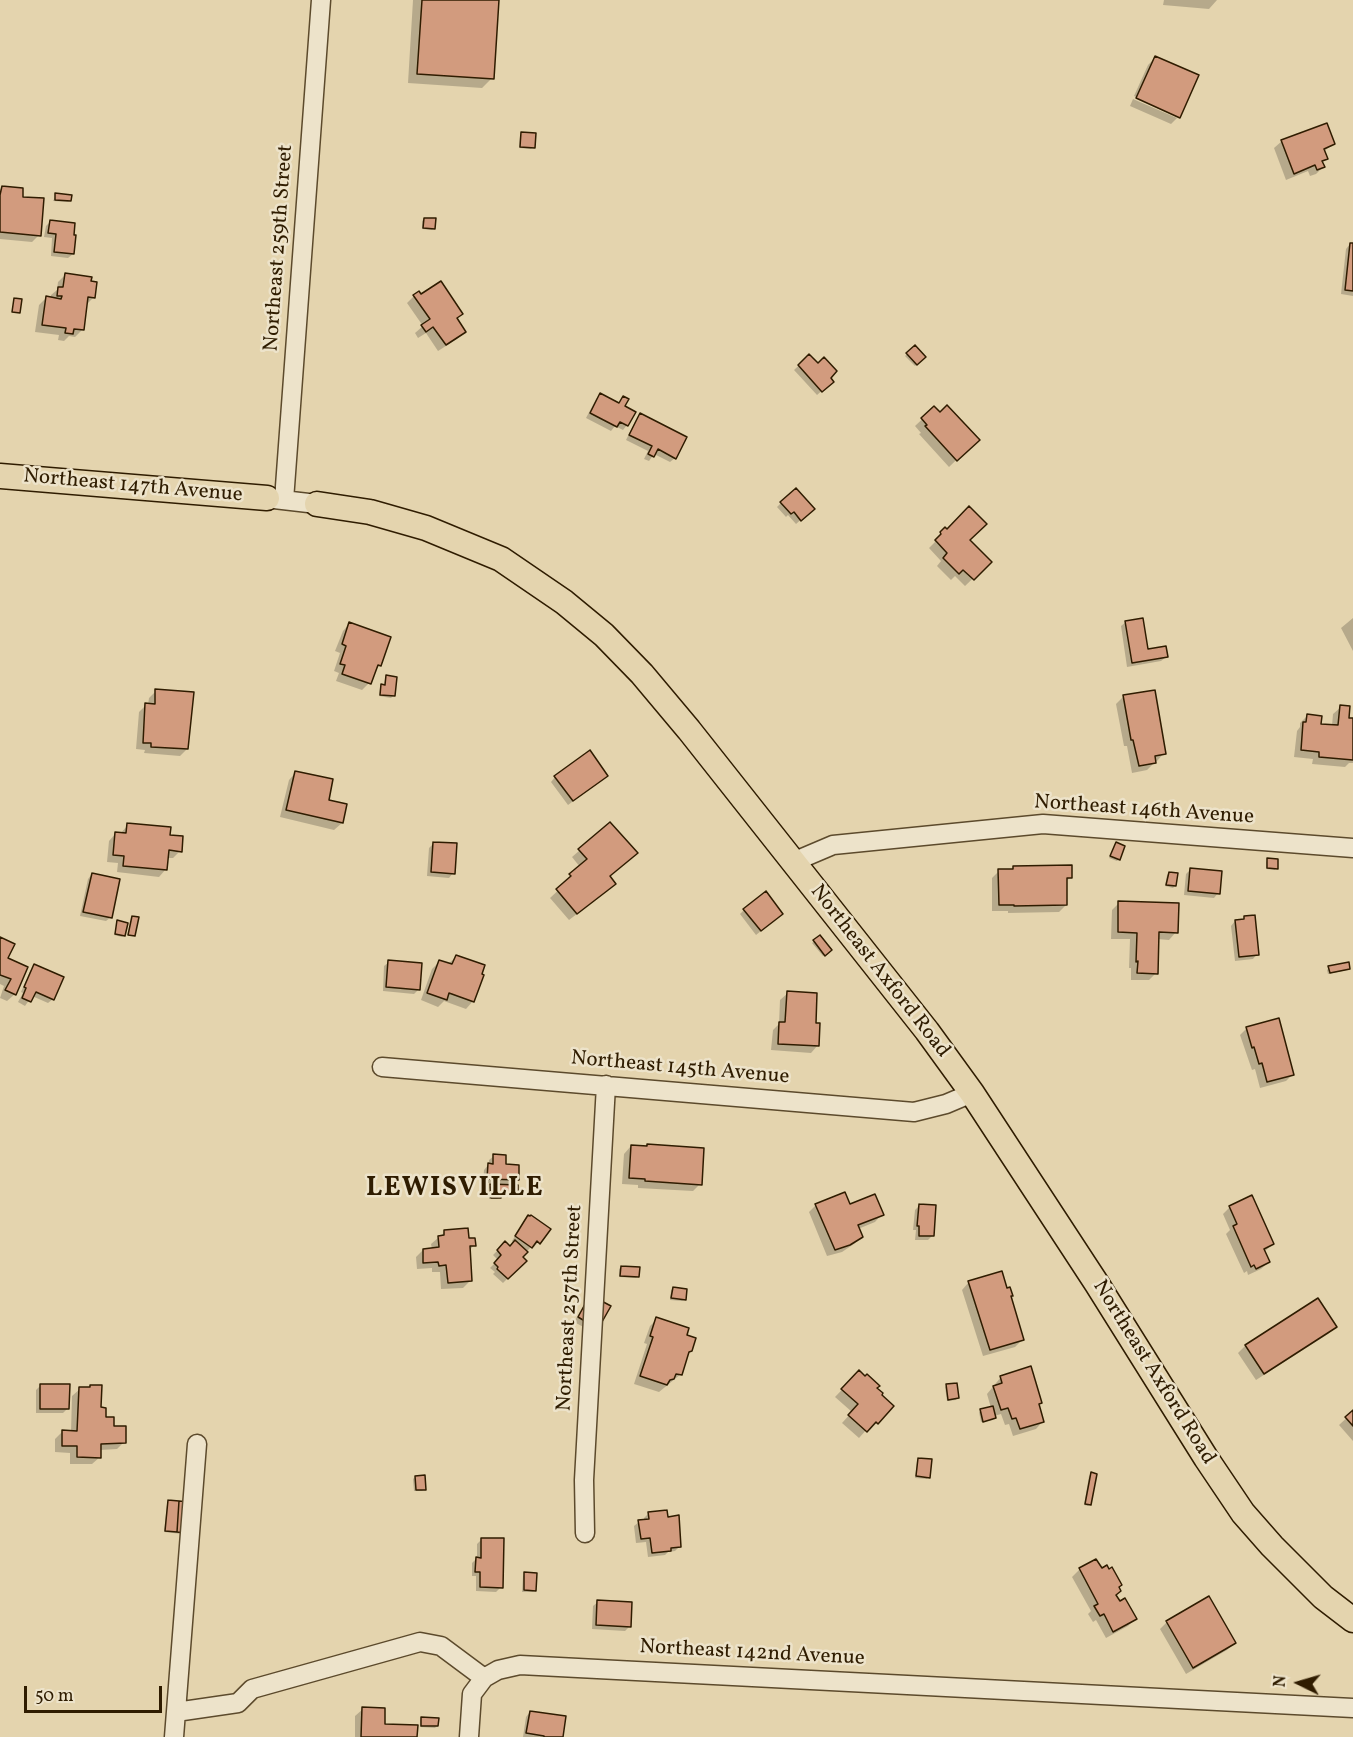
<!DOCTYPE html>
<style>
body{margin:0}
#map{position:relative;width:1353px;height:1737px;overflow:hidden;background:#e4d4ae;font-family:Vollkorn,serif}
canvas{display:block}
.north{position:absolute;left:1269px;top:1653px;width:60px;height:60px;-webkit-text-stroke:4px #ede3ca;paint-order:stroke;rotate:275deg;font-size:16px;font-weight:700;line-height:24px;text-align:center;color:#2f1c00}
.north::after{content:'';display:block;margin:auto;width:21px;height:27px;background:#2f1c00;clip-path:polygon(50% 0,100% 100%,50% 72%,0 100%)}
.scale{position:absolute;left:24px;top:1686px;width:138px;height:27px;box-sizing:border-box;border:3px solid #2f1c00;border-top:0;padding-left:8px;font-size:18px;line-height:21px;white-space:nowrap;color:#2f1c00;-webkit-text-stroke:4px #ede3ca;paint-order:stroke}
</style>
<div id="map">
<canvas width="1353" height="1737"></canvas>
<div class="north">N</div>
<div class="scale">50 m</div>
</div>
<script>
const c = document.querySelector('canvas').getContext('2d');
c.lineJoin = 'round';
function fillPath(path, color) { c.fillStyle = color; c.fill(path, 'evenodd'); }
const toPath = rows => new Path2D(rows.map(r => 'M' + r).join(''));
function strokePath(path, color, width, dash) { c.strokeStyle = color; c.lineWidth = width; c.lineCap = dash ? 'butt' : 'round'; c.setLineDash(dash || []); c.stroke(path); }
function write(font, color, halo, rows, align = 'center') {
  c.font = font + ' Vollkorn,serif'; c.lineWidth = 5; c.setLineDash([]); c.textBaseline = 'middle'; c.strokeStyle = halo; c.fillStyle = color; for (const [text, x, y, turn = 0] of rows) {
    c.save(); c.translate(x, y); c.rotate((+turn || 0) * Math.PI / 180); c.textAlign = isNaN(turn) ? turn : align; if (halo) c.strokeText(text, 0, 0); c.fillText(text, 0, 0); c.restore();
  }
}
const shadow = toPath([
 [413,0,497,0,492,78,482,88,408,83],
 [1164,0,1217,0,1209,9,1163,5],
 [1156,57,1179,117,1178,118,1178,115,1134,96,1148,65],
 [1133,99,1177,118,1171,124,1130,106],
 [522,133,533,147,531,149,519,148,520,135],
 [1282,141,1333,144,1323,152,1326,159,1322,163,1323,167,1316,174,1310,176,1308,171,1286,180,1274,148],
 [2,187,39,235,32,242,0,239,0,190],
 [56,195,70,201,68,202,53,201],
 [424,219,434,228,432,230,422,229,422,221],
 [50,222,73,254,68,258,51,256,52,238,44,237,46,226],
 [1350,244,1353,245,1353,296,1341,294,1346,249],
 [65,275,94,297,86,305,82,330,75,337,69,336,64,341,58,340,59,335,35,332,39,305,46,298,51,299,51,295,57,290,58,282],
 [414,296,461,314,456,319,464,332,457,339,438,351,426,333,418,338,415,333,423,326,407,303],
 [915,347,924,357,915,366,905,356],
 [809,356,832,382,817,395,794,370],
 [600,395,618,404,623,398,627,425,623,430,615,426,611,431,586,418,596,399],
 [934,408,977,440,949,467,919,434,921,433,915,426],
 [640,415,675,458,670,462,654,454,649,461,644,459,648,451,626,440,636,420],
 [781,503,813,509,796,524,788,515,786,517,777,507],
 [945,529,968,540,990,562,965,586,955,576,951,580,937,566,941,561,929,548,935,542,934,540],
 [1353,618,1353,651,1341,628],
 [1126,622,1147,651,1166,657,1161,661,1127,667,1121,626],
 [350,623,380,665,374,671,369,683,362,690,336,681,339,673,334,671,340,653,335,651,343,631],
 [387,677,393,696,391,698,379,696,380,688,384,686,385,679],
 [156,691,187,749,180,756,144,753,145,750,136,749,139,712,146,705,148,705,149,698],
 [1124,696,1164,753,1157,761,1154,761,1154,763,1147,770,1132,773,1127,746,1124,746,1116,704],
 [1341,707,1348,719,1353,720,1353,763,1349,763,1345,767,1312,764,1313,759,1294,757,1297,731,1300,727,1300,723,1307,716,1320,725,1332,726,1333,714],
 [296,772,327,801,346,805,342,823,334,830,280,817,289,780],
 [555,777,602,780,568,805,551,782],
 [610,824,607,891,569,920,550,898,565,884,563,882,580,867,572,857],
 [128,825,169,836,180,851,173,858,167,858,166,869,159,877,117,872,118,863,107,862,109,841,116,833,120,834],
 [434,843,453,873,449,878,427,876,429,848],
 [1116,844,1119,859,1117,861,1109,858],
 [1268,860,1276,868,1275,870,1266,869,1266,862],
 [1013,868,1070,878,1065,882,1066,905,1059,912,1008,913,1008,911,992,911,992,878,999,871,1010,871],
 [1190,870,1218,893,1214,898,1184,895,1186,874],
 [1169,873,1175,886,1173,888,1165,886,1167,875],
 [92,874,111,917,106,921,80,916,88,879],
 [1119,903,1176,932,1169,940,1157,939,1156,973,1149,980,1131,980,1131,968,1129,968,1130,939,1111,939,1112,910],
 [744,910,777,918,756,935,740,914],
 [1245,917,1257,954,1253,959,1235,961,1231,926,1235,921,1242,921],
 [118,922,124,935,122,937,114,935],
 [820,937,830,950,823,956,812,943],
 [0,938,6,958,26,968,15,994,7,1001,0,998,4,986,0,984],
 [456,957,473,1001,466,1009,444,1001,438,1007,421,1000,432,969,439,962,448,964],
 [389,962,419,989,414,994,383,991,384,966],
 [35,966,53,999,48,1003,32,996,25,1006,18,1002,23,993,21,992,30,971],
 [1329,968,1349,968,1347,970,1328,974,1327,970],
 [788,993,814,1024,818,1045,811,1053,771,1050,773,1030,779,1024,780,1000],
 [1247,1028,1293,1074,1286,1081,1260,1088,1255,1069,1252,1070,1240,1035],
 [631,1146,700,1184,693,1191,638,1188,638,1185,622,1184,624,1154],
 [494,1156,517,1179,511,1186,516,1196,515,1197,500,1197,497,1199,489,1199,489,1187,493,1183,483,1183,484,1170,489,1164,489,1160],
 [816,1205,849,1206,882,1214,875,1222,858,1229,862,1237,854,1244,842,1252,827,1256,809,1212],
 [919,1206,932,1236,928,1240,915,1240,916,1230,913,1230,915,1210],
 [1230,1207,1273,1244,1264,1252,1269,1262,1261,1269,1248,1275,1247,1271,1244,1273,1226,1234,1230,1230,1223,1214],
 [524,1221,549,1229,534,1247,532,1246,521,1257,525,1261,503,1283,493,1274,495,1272,490,1268,498,1260,493,1255,505,1243,510,1248,514,1243,512,1241],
 [445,1232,468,1239,474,1245,469,1251,471,1280,463,1288,441,1289,440,1272,432,1272,432,1268,417,1269,416,1257,423,1250,432,1249,431,1244],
 [621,1267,638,1276,636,1278,619,1277,619,1269],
 [969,1282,1006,1290,1022,1340,1015,1347,983,1356,962,1290],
 [673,1289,684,1300,682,1301,670,1300,671,1290],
 [1317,1300,1335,1327,1328,1334,1256,1380,1238,1353,1245,1346],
 [586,1301,593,1332,574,1322],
 [657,1319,685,1336,691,1351,687,1355,681,1374,659,1392,634,1384,647,1344,644,1343,650,1326],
 [859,1372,892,1407,870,1430,868,1428,859,1438,842,1423,852,1412,835,1397],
 [1001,1377,1041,1403,1038,1406,1043,1421,1036,1429,1013,1436,1009,1424,1005,1425,1001,1414,994,1416,993,1420,981,1422,979,1412,991,1408,987,1394],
 [41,1385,68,1408,63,1413,36,1413,36,1390],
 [947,1385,957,1398,956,1400,947,1401,945,1387],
 [91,1386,105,1419,124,1442,117,1449,100,1450,100,1457,92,1464,70,1464,70,1453,55,1452,55,1439,62,1432,71,1432,72,1396,80,1389,88,1389],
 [1353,1412,1353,1441,1339,1425],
 [919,1459,928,1477,927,1479,915,1478,917,1461],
 [1091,1474,1090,1504,1088,1506,1084,1505,1089,1476],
 [415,1477,424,1489,422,1491,414,1491,413,1479],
 [168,1502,182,1534,164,1532,167,1504],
 [649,1513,679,1547,675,1551,668,1552,665,1555,648,1557,646,1542,636,1543,634,1526,639,1522,644,1521,644,1518],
 [482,1539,501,1587,496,1592,476,1591,476,1576,472,1576,472,1563,477,1558,477,1544],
 [1096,1561,1118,1588,1115,1596,1135,1619,1128,1626,1106,1638,1096,1620,1093,1622,1088,1614,1091,1611,1072,1577,1079,1570],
 [525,1574,535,1590,533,1592,522,1592,523,1576],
 [598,1602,630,1626,625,1631,592,1629,593,1606],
 [1167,1622,1234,1643,1227,1650,1186,1674,1160,1629],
 [363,1709,383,1726,416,1737,355,1737,355,1716],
 [530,1712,561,1737,523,1737,526,1717],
 [422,1719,437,1726,435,1728,420,1727,420,1720]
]);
const building = toPath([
 [422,0,499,0,494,79,417,74,422,0],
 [1155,56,1199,75,1180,118,1136,98,1155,56],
 [1327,123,1335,144,1324,149,1328,159,1322,161,1325,167,1317,170,1315,165,1294,174,1281,140,1327,123],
 [521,132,536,133,535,148,520,147,521,132],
 [2,186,23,188,23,197,44,198,41,236,0,232,0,195,2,186],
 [55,193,72,195,71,201,55,200,55,193],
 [424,218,436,218,435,229,423,228,424,218],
 [50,220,75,223,74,235,76,235,74,254,54,252,56,234,48,233,50,220],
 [1350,243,1353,243,1353,291,1345,290,1350,243],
 [65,273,92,277,91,281,97,282,95,298,88,297,84,330,74,329,73,334,65,333,66,328,42,325,46,296,61,299,62,296,57,296,58,287,63,287,65,273],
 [441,281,463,314,457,318,466,332,446,345,433,327,426,332,421,325,430,319,413,295,419,291,421,294,441,281],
 [14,298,22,299,20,313,12,312,14,298],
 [915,345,926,357,917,365,906,353,915,345],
 [809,354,818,363,824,357,837,371,831,378,834,382,822,392,798,365,809,354],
 [600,393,619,403,623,396,629,399,625,406,636,412,628,426,620,422,617,427,590,413,600,393],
 [947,405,980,440,957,461,925,426,927,425,921,418,934,406,940,412,947,405],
 [640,413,687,437,676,459,658,449,654,457,648,454,652,446,629,435,640,413],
 [796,488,815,509,801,521,794,512,791,514,780,502,796,488],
 [969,506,987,524,970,540,992,562,974,580,963,570,959,574,943,558,947,553,935,540,941,534,940,532,945,527,947,529,969,506],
 [1143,618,1148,649,1166,646,1168,657,1132,663,1125,621,1143,618],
 [349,622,391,637,381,666,378,665,371,684,342,674,345,665,340,664,346,646,342,644,349,622],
 [386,675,397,677,395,696,380,695,381,684,385,685,386,675],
 [155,689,194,692,188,749,151,747,151,743,143,743,145,703,155,704,155,689],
 [1155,690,1166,754,1155,756,1156,763,1139,766,1133,740,1131,740,1123,695,1155,690],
 [1340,705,1350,706,1349,718,1353,718,1353,760,1319,757,1319,752,1301,750,1303,722,1306,722,1307,714,1322,716,1321,724,1338,725,1340,705],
 [590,750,608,776,573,801,554,776,590,750],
 [295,771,333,779,329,800,347,804,343,823,286,810,295,771],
 [610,822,638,853,610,876,616,884,577,914,556,889,571,876,569,874,587,859,578,849,610,822],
 [127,823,171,827,170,835,183,836,182,852,169,850,167,870,123,866,124,856,113,855,115,832,126,833,127,823],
 [433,842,457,843,455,874,431,872,433,842],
 [1116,842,1125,846,1120,860,1110,856,1116,842],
 [1267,858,1278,859,1278,869,1267,868,1267,858],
 [1072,865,1072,878,1067,878,1067,905,1014,906,1014,905,999,905,998,869,1013,869,1013,866,1072,865],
 [1190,868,1222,871,1220,894,1188,891,1190,868],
 [1169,872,1178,873,1176,886,1166,885,1169,872],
 [92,873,120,879,112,918,83,912,92,873],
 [766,891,783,914,761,931,743,909,766,891],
 [1118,901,1179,903,1178,933,1159,932,1158,974,1137,973,1138,961,1136,962,1137,933,1118,932,1118,901],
 [1255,915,1259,955,1239,957,1235,920,1244,919,1244,916,1255,915],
 [132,916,139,917,135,936,128,935,132,916],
 [117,920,128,923,125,936,115,934,117,920],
 [820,935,832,950,825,956,813,940,820,935],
 [0,937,15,944,8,958,28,967,16,995,5,990,11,979,0,975,0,937],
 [456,955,485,965,482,974,484,975,474,1002,449,993,447,1000,427,993,439,960,452,964,456,955],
 [388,960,422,963,420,990,386,987,388,960],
 [1349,962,1350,969,1330,973,1328,966,1349,962],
 [34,964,64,977,54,1000,36,992,31,1002,22,998,26,988,24,987,34,964],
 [787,991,817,993,816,1023,820,1023,819,1046,778,1044,779,1022,785,1022,787,991],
 [1279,1018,1294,1075,1267,1082,1262,1063,1259,1064,1254,1047,1252,1048,1246,1027,1279,1018],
 [647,1144,704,1148,702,1185,645,1181,645,1179,629,1178,631,1145,647,1146,647,1144],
 [493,1154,506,1155,506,1164,519,1165,519,1180,487,1179,488,1163,493,1164,493,1154],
 [490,1184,518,1185,518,1196,501,1196,501,1198,491,1198,490,1184],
 [845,1192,850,1204,875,1194,884,1215,858,1225,863,1237,850,1245,835,1250,815,1204,845,1192],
 [1252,1195,1274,1244,1264,1249,1270,1262,1256,1269,1254,1265,1251,1267,1233,1226,1237,1224,1229,1206,1252,1195],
 [919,1204,936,1205,934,1236,919,1236,919,1226,917,1226,919,1204],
 [528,1215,530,1216,531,1215,551,1229,540,1244,537,1241,532,1248,515,1236,528,1215],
 [468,1228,469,1238,475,1238,476,1246,470,1246,472,1281,448,1283,446,1265,439,1266,438,1262,423,1263,423,1249,439,1247,438,1236,444,1235,444,1230,468,1228],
 [515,1240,528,1252,523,1257,527,1261,508,1279,497,1269,498,1267,494,1263,501,1255,497,1250,505,1241,510,1246,515,1240],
 [621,1266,640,1267,639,1277,620,1276,621,1266],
 [1002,1271,1007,1288,1010,1287,1013,1296,1011,1296,1024,1340,990,1350,968,1281,1002,1271],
 [673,1287,687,1289,686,1300,671,1298,673,1287],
 [590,1295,611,1306,598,1329,578,1317,590,1295],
 [1318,1298,1337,1327,1264,1374,1245,1345,1318,1298],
 [656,1317,689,1328,687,1335,696,1338,692,1351,689,1352,682,1375,676,1374,674,1379,670,1380,667,1385,640,1376,653,1337,650,1336,656,1317],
 [1031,1366,1042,1403,1039,1404,1044,1422,1020,1429,1016,1418,1012,1419,1008,1408,1001,1410,993,1386,1002,1383,1000,1376,1031,1366],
 [859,1370,865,1376,867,1374,880,1386,877,1388,883,1393,882,1395,894,1406,878,1424,876,1422,867,1432,848,1415,858,1404,841,1389,859,1370],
 [957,1383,959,1398,948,1400,946,1384,957,1383],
 [40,1384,70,1384,69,1409,40,1409,40,1384],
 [90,1385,102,1385,101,1407,106,1408,106,1417,114,1417,114,1426,126,1426,126,1443,101,1444,101,1458,77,1457,77,1446,62,1446,62,1430,77,1431,79,1387,90,1387,90,1385],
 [993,1406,996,1418,983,1422,980,1409,993,1406],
 [1353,1410,1353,1426,1345,1417,1353,1410],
 [918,1458,932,1459,930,1478,916,1476,918,1458],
 [1091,1472,1097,1474,1091,1505,1085,1504,1091,1472],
 [425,1475,426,1490,416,1490,415,1476,425,1475],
 [168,1500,179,1501,177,1532,165,1531,168,1500],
 [179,1501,188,1502,185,1533,177,1532,179,1501],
 [667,1510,668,1517,679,1515,681,1547,671,1548,671,1551,652,1553,650,1538,641,1539,638,1520,649,1519,648,1512,667,1510],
 [481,1538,504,1538,503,1588,480,1587,480,1572,475,1572,476,1557,481,1558,481,1538],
 [1096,1559,1102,1568,1107,1565,1109,1569,1112,1567,1122,1585,1119,1587,1121,1591,1116,1595,1120,1601,1125,1598,1137,1619,1113,1632,1104,1614,1100,1616,1094,1606,1098,1604,1079,1568,1096,1559],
 [524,1572,537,1573,536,1591,524,1590,524,1572],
 [1209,1596,1236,1643,1193,1668,1166,1621,1209,1596],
 [597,1600,632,1602,631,1627,596,1625,597,1600],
 [362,1707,385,1708,385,1724,418,1725,417,1737,361,1737,362,1707],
 [530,1711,566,1716,563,1737,544,1737,544,1736,526,1733,530,1711],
 [421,1717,439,1718,438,1726,421,1726,421,1717]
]);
const minor = toPath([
 [274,499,317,504],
 [284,500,321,0],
 [793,862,833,845,1043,824,1353,848],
 [382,1067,914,1112,946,1104,972,1093],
 [585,1533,584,1480,606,1085],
 [176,1712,238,1703,252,1689,420,1642,441,1646,484,1678],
 [174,1737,197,1444],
 [469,1737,472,1694,484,1678,498,1670,520,1665,1353,1708]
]);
const major = toPath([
 [0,476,267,498],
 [317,504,370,512,426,528,501,559,564,602,604,635,642,674,689,730,927,1031,972,1093,1097,1284,1206,1458,1243,1513,1272,1546,1323,1597,1353,1620]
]);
const streetNames = [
 ["Northeast 259th Street",280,248,-86],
 ["Northeast 147th Avenue",133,487,5],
 ["Northeast 146th Avenue",1144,811,4],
 ["Northeast Axford Road",879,972,52],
 ["Northeast 145th Avenue",680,1069,5],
 ["Northeast 257th Street",571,1308,-87],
 ["Northeast Axford Road",1153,1373,58],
 ["Northeast 142nd Avenue",752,1654,3]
];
const districtNames = [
 ["LEWISVILLE",455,1190]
];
fillPath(shadow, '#0003');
fillPath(building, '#d29b7e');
strokePath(building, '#2f1c00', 1.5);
strokePath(minor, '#5c4a2c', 21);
strokePath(major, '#2f1c00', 27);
strokePath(minor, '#ede3ca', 18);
strokePath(major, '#e4d4ae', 24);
write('21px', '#2f1c00', '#ede3ca', streetNames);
c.letterSpacing = '1.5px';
write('bold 27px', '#2f1c00', '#ede3ca', districtNames);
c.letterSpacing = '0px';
</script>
